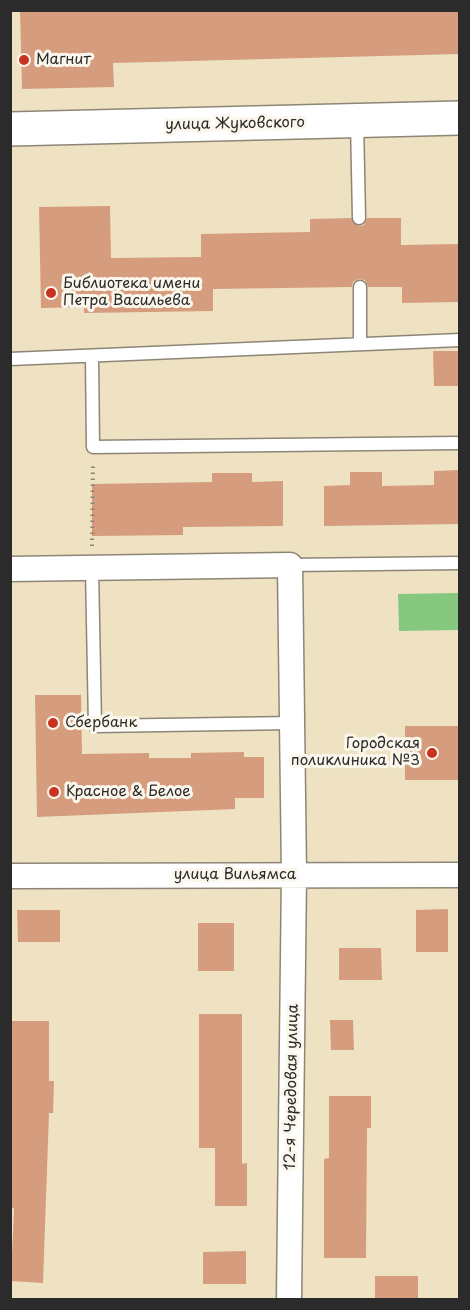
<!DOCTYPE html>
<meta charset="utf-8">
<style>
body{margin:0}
#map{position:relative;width:470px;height:1310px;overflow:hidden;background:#efe2c2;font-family:"Playpen Sans",sans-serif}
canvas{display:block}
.frame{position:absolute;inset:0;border:12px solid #2b2b2b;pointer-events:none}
</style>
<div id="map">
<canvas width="470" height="1310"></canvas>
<div class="frame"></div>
</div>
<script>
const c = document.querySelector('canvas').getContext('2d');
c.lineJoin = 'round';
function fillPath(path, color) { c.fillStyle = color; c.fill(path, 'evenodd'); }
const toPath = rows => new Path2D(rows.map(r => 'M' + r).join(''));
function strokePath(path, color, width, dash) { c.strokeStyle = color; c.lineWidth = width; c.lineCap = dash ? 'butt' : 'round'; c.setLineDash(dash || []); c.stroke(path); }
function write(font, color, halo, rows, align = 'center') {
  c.font = font + ' "Playpen Sans",sans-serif'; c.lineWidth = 6; c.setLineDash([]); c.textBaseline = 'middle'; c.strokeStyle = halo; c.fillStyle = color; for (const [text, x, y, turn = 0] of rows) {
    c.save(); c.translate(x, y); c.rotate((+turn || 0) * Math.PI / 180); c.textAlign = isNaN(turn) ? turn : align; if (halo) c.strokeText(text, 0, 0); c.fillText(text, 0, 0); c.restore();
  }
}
const green = toPath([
 [459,593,459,630,399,631,398,594]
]);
const building = toPath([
 [20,10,459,10,459,54,113,63,114,87,22,89],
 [110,206,111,258,201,257,201,234,310,232,310,219,351,218,359,226,364,225,367,218,401,218,401,245,459,244,459,302,402,303,402,287,368,287,365,280,359,279,353,282,352,287,213,289,213,311,84,313,84,307,41,308,39,207],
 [433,351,458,351,458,386,434,386],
 [459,470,459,524,324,526,324,486,350,485,350,472,382,472,382,486,434,485,434,471],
 [212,473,252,473,252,482,283,481,283,526,183,527,183,535,92,536,92,484,212,482],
 [35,695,81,695,82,754,149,753,149,758,191,758,191,753,244,752,244,757,264,757,264,798,235,798,235,809,37,817],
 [405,726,459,726,459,780,405,780],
 [448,909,448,952,416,952,416,910],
 [17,910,60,910,60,942,18,942],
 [198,923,234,923,234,971,198,971],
 [339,948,381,948,382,980,339,980],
 [199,1014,242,1014,242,1164,247,1163,247,1206,215,1206,215,1148,199,1148],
 [330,1020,353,1020,354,1050,331,1050],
 [10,1021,49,1021,49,1081,54,1081,53,1113,49,1113,43,1283,11,1281,14,1208,10,1208],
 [329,1096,371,1096,371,1128,367,1128,366,1258,324,1258,324,1159,329,1158],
 [246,1251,246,1284,203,1284,203,1252],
 [375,1276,418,1276,418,1299,375,1299]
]);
const path = toPath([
 [92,546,93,463]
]);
const lane = toPath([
 [357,121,359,218],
 [360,287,360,344],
 [92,356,93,447,460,443],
 [10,359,460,340],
 [290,565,460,563],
 [92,568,95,726,293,723]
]);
const street = toPath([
 [10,569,290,565,294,874,289,1300],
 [10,876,460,875]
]);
const secondary = toPath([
 [10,129,460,118]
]);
const markers = [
 [24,60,6,"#c8321e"],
 [51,293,6,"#c8321e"],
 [53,723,6,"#c8321e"],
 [432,753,6,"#c8321e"],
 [54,792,6,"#c8321e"]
];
const poiNames = [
 ["Магнит",36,60],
 ["Библиотека имени",63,284],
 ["Петра Васильева",63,301],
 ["Сбербанк",65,723],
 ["Городская",420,744,"right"],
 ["поликлиника №3",420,761,"right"],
 ["Красное & Белое",66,792]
];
const streetNames = [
 ["улица Жуковского",235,124,-1],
 ["улица Вильямса",235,875],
 ["12-я Чередовая улица",292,1087,-89]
];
fillPath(green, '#87c880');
fillPath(building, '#d59c7e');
strokePath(lane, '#8d8676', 15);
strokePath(street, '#8d8676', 27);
strokePath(secondary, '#8d8676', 36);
strokePath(path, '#8d8676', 4, [1.5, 4.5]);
strokePath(lane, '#fff', 12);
strokePath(street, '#fff', 24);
strokePath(secondary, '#fff', 33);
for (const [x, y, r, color] of markers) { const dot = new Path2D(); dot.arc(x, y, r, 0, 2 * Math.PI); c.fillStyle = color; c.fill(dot); strokePath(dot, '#fbf7ec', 2); }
write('15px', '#2b2b2b', '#fbf7ec', poiNames, 'left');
write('15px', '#2b2b2b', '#fbf7ec', streetNames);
</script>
